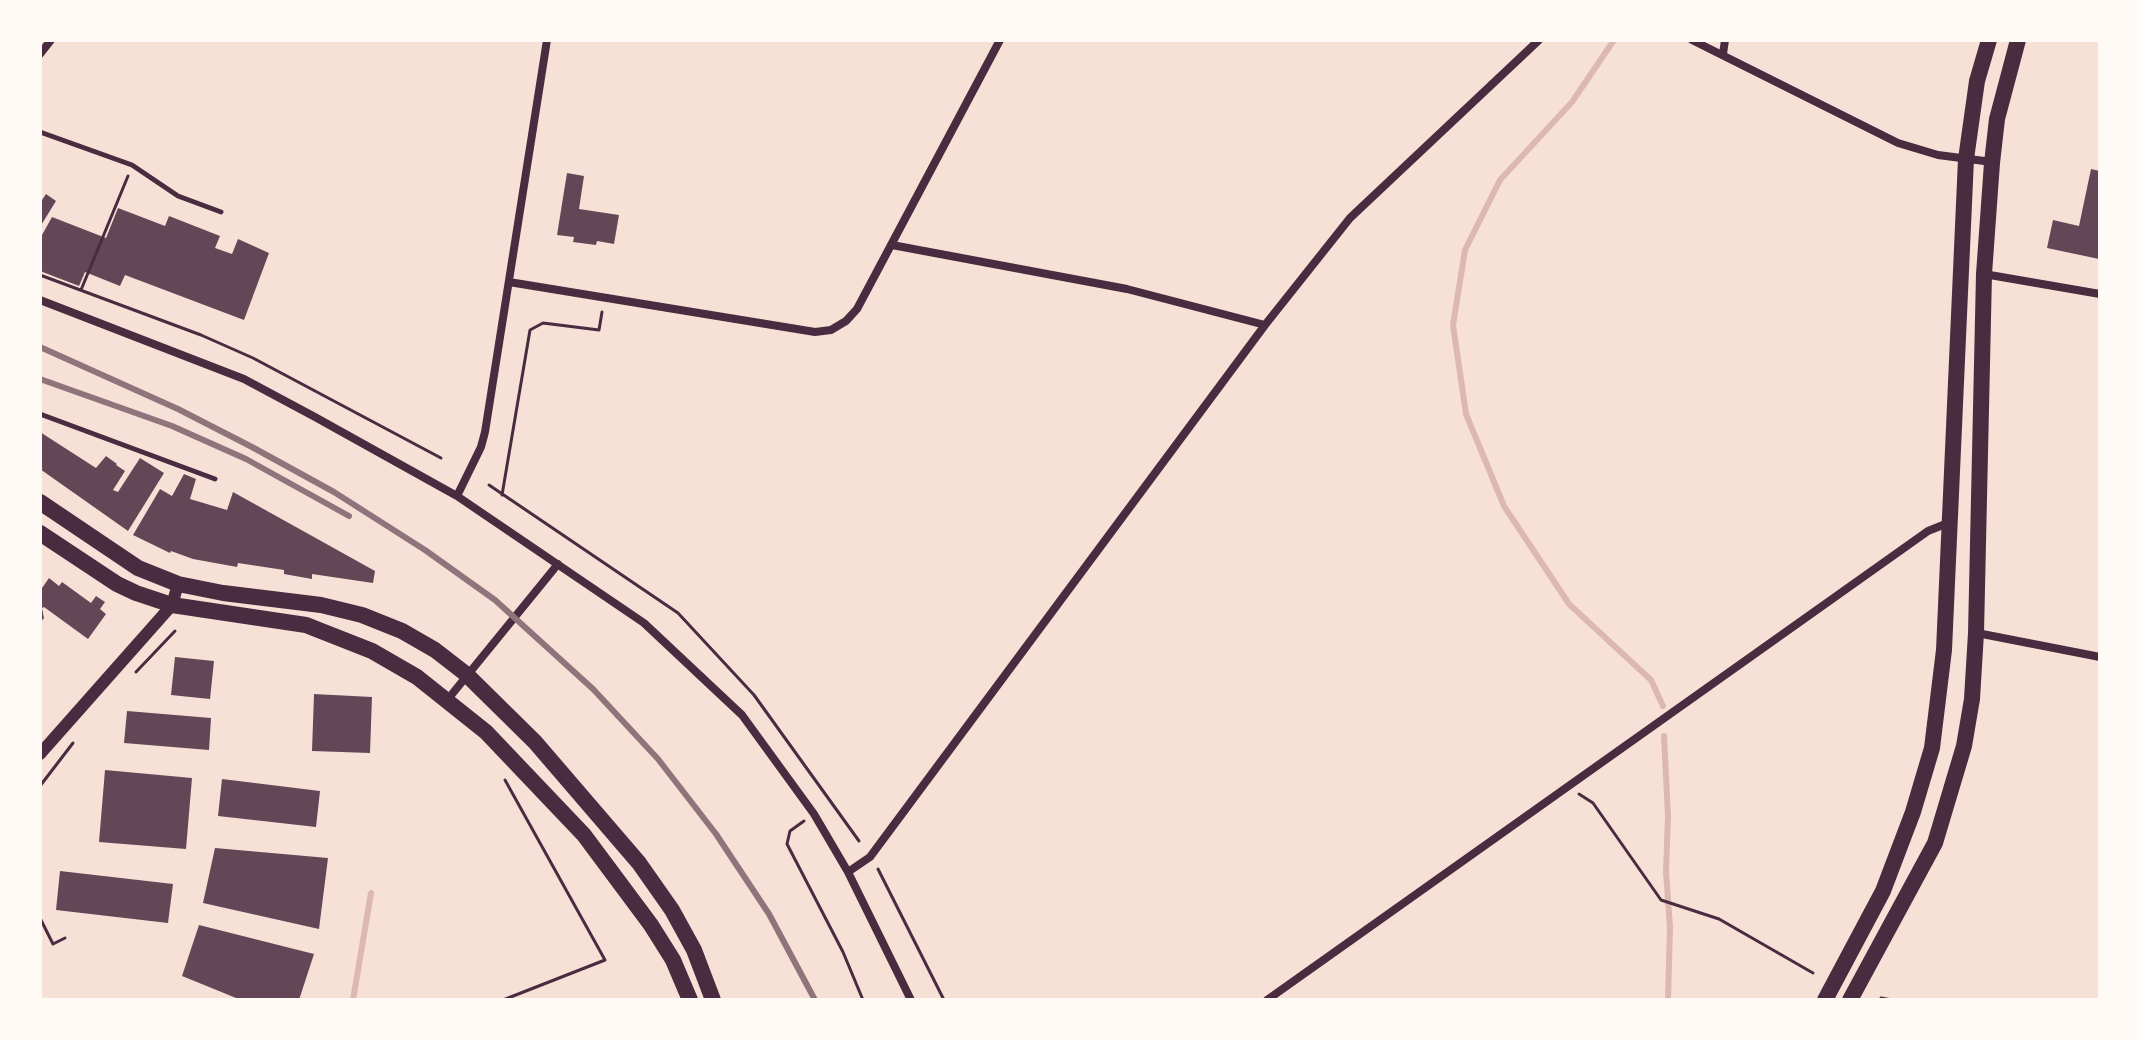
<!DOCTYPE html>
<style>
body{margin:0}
#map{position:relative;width:2140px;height:1040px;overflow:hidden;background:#f7e1d7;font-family:"Noto Sans",sans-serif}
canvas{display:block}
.frame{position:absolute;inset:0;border:42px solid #fffaf5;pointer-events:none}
</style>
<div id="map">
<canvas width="2140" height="1040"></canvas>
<div class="frame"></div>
</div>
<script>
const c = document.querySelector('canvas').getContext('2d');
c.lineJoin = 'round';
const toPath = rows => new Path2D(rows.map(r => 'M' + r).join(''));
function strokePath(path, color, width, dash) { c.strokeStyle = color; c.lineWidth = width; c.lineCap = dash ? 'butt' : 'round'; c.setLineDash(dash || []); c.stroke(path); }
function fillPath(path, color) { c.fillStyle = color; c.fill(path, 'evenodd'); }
const stream = toPath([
 [1614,40,1572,102,1500,180,1465,250,1453,325,1466,414,1504,506,1569,604,1651,680,1663,706],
 [1664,736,1668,816,1666,872,1670,927,1668,1000],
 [353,1000,371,893]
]);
const building = toPath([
 [2091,169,2100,171,2099,259,2047,248,2053,220,2079,226],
 [567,173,584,176,579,209,619,215,614,244,597,241,596,245,573,242,574,237,557,235],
 [46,194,56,201,40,227,40,203],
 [118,208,165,226,169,216,220,236,215,248,232,254,238,239,269,253,244,320,125,275,120,286,85,272,79,286,40,271,40,234,42,235,52,217,106,238],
 [40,432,96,468,106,456,117,464,116,465,125,471,113,490,118,492,140,458,164,473,128,531,40,469],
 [184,474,196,479,190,499,227,510,233,492,375,571,373,583,312,574,312,579,284,574,284,570,238,563,237,567,193,559,171,551,170,553,133,535,160,489,172,496],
 [49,578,59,586,62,582,91,603,96,596,105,602,100,609,106,614,88,639,44,607,42,608,44,618,40,623,40,591],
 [175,657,214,661,210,699,171,695],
 [314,694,372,697,370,753,312,751],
 [127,711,211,718,209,750,124,743],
 [105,770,192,778,186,849,99,842],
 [222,779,320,791,316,827,218,816],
 [215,848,328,858,319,929,203,903],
 [60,871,173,884,168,923,56,910],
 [199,925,314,954,299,1000,241,1000,182,976]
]);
const path = toPath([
 [40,275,201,335,253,358,441,458],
 [81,290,128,176],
 [489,485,678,613,754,695,859,841],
 [502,495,530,330,543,323,599,330,602,312],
 [136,672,175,631],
 [40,786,73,743],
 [1579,794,1593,803,1661,900,1719,919,1813,973],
 [804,821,790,831,787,844,843,952,863,1000],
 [878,869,944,1000],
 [40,918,53,944,65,938],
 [1881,998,1892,1000],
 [503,1000,605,960,505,780]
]);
const service = toPath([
 [40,132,132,165,178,196,221,212],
 [40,414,215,479]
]);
const minor = toPath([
 [1692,40,1898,143,1938,155,1992,162],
 [40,54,51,40],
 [1723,54,1725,40],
 [892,245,1127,289,1265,325],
 [1984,274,2100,294],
 [509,282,815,332,831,330,846,321,857,309,1000,40],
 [40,300,244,379,315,417,457,496,644,623,742,715,814,814,848,872,911,1000],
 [457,496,481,447,485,432,547,40],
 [1977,633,2100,657],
 [448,699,558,564],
 [848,872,870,857,1265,325,1350,218,1539,40],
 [1267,1000,1928,531,1948,523]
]);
const tertiary = toPath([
 [40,754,172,605,178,584]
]);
const trunk = toPath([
 [40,502,138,568,178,584,223,593,321,605,362,615,402,631,435,650,466,674,535,742,639,863,672,910,694,950,713,1000],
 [40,533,117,584,136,593,172,605,306,625,372,651,417,677,486,732,584,835,651,925,673,960,690,1000],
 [1825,1000,1883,891,1913,812,1932,748,1944,650,1966,159,1977,81,1989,40],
 [1850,1000,1935,843,1964,746,1972,699,1976,633,1984,274,1992,163,1997,119,2018,40]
]);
const rail = toPath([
 [40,347,178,409,252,447,334,492,425,550,495,600,593,689,658,759,716,834,769,914,815,1000],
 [40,379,172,426,246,459,349,516]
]);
strokePath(stream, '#dcb8b0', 6);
fillPath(building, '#644757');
strokePath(path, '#4a2c40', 3);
strokePath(service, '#4a2c40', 5);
strokePath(minor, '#4a2c40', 8);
strokePath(tertiary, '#4a2c40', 12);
strokePath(trunk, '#4a2c40', 16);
strokePath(rail, '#8f747c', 6);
</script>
